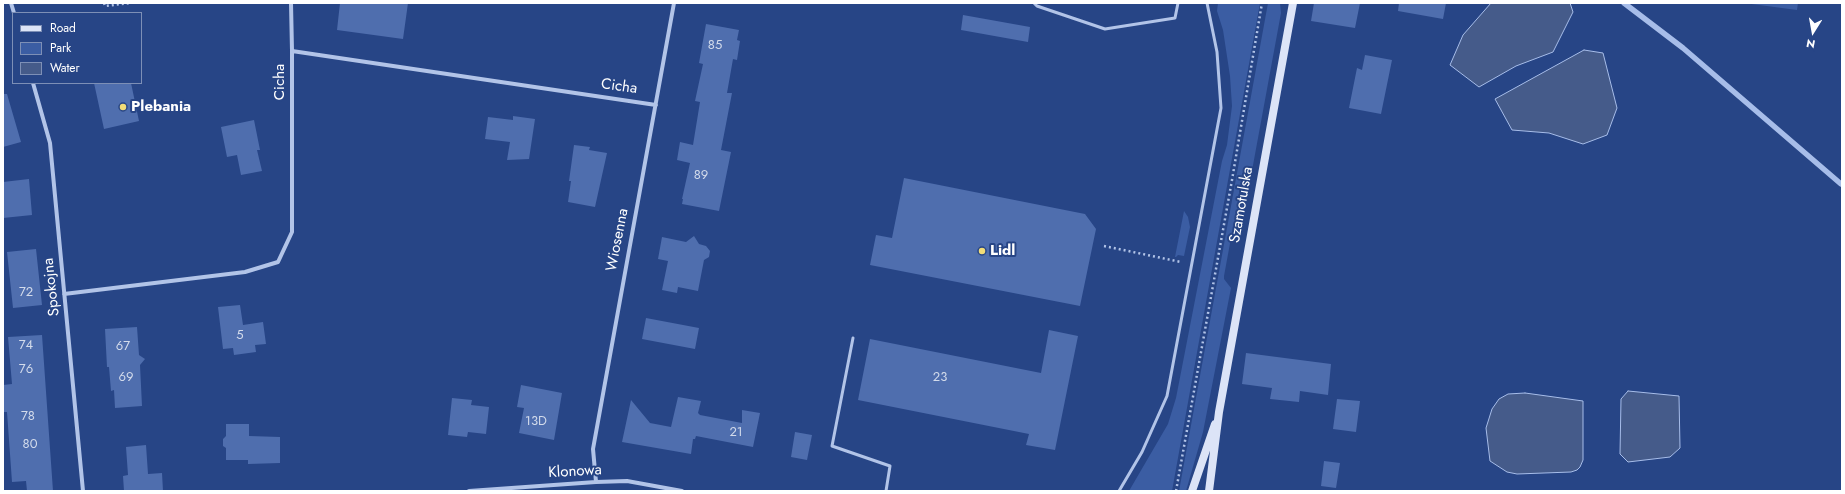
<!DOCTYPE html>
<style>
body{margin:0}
#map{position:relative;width:1845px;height:494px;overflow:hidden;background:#274586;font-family:Jost,sans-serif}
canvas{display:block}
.frame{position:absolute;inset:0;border:4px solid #fff;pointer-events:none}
.legend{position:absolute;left:12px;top:12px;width:130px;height:72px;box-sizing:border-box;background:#274586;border:1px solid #7d8fb6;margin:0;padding:5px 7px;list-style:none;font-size:12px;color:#fff}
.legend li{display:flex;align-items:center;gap:8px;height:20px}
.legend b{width:20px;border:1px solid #7d8fb6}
.north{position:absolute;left:1793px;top:12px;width:40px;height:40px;-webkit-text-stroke:3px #274586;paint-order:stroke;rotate:191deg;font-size:11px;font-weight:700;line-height:16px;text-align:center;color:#fff}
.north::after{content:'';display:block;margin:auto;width:14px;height:18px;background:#fff;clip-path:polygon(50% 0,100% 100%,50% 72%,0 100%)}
</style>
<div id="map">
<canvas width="1845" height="494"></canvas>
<div class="frame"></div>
<ul class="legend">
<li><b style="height:5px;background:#dce4f7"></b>Road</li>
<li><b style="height:11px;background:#3b5da3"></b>Park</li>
<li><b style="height:11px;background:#455b8a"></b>Water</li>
</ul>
<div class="north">N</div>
</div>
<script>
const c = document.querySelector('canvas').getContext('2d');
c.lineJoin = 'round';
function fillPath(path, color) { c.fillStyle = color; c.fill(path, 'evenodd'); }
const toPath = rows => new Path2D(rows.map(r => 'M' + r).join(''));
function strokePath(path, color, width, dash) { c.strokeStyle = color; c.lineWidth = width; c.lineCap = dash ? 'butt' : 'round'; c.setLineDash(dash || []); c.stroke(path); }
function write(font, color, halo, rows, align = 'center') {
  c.font = font + ' Jost,sans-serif'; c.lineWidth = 4; c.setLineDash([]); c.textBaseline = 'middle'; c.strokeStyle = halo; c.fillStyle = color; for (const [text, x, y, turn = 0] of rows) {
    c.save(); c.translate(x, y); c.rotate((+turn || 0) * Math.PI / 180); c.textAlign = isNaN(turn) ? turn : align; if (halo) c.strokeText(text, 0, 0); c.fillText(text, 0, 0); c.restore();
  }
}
const green = toPath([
 [1218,3,1260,3,1172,491,1129,491,1168,424,1176,398,1222,161,1227,145,1232,106,1230,76,1223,30,1217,11],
 [1268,3,1280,3,1281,13,1242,225,1231,238,1224,276,1224,279,1231,288,1203,432,1186,491,1179,491],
 [1744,3,1798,3,1797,10],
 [1184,211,1188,217,1190,227,1184,256,1178,255,1176,257,1175,257]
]);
const water = toPath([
 [1491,3,1570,3,1573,12,1553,52,1516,66,1479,87,1450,65,1463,35,1491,3],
 [1584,50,1603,53,1617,108,1607,135,1583,144,1549,133,1512,130,1495,99,1584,50],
 [1628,391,1679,396,1680,448,1670,457,1628,462,1620,454,1621,399,1628,391],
 [1525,393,1583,401,1583,460,1580,467,1577,470,1571,472,1517,474,1507,472,1490,461,1486,428,1492,409,1499,399,1508,394,1525,393]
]);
const stream = toPath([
 [1624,3,1683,48,1841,184]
]);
const building = toPath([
 [340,3,408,3,403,39,337,30],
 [1314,3,1360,3,1355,28,1311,21],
 [1399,3,1446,3,1443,19,1398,11],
 [963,15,1030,27,1028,42,961,30],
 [706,24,739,30,737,40,740,41,737,60,733,59,727,93,732,93,721,150,731,152,719,211,682,204,683,199,682,199,690,163,677,160,680,142,693,145,700,102,695,101,703,64,699,63],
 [1365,55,1392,60,1381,114,1349,108,1357,68,1362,70],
 [94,83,131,83,139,121,104,129],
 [3,94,7,94,21,142,3,147],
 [513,116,535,119,529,159,507,160,510,142,485,139,488,117,513,120],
 [254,120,260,150,257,150,262,171,241,175,237,155,227,157,221,127],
 [574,145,590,147,589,150,607,153,595,207,568,202,571,181,569,181],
 [904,178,1085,214,1096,229,1080,306,870,265,876,235,892,238],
 [29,179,32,215,3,218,3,182],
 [694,236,699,244,706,246,710,251,709,257,704,260,698,291,678,287,677,293,662,290,668,261,658,259,662,237,686,242],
 [36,249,42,305,13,308,7,252],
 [240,305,243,325,263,322,266,344,255,345,256,352,234,355,233,348,223,349,218,307],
 [646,318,699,328,695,349,642,339],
 [137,327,139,355,145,359,140,365,142,406,115,408,114,390,111,391,109,367,107,367,105,329],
 [1049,330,1078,336,1055,450,1026,445,1029,434,858,400,870,339,1041,373],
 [42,335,53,491,27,491,26,481,12,482,7,412,3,412,3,385,12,384,8,337],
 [1246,353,1331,364,1328,395,1300,391,1299,402,1270,399,1272,388,1242,384],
 [521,385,562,393,554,440,519,433,524,408,517,407],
 [678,397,701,401,698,413,700,415,742,423,742,410,760,413,753,447,696,436,695,439,693,439,691,454,622,442,631,400,650,423,671,427],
 [452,398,472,400,471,405,489,407,486,434,468,432,467,437,448,435],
 [1337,399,1360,401,1356,432,1333,429],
 [226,424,249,424,249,436,280,437,280,463,248,464,248,460,226,460,226,448,223,446,223,439,226,436],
 [795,432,812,435,807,460,791,457],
 [146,445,148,474,162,473,163,491,124,491,123,476,128,475,126,447],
 [1324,461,1340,463,1336,488,1321,486]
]);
const path = toPath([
 [104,3,105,6,130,3],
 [1104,246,1181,262],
 [1176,491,1232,180,1262,3]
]);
const lane = toPath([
 [1034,3,1037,6,1105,29,1175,18,1178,3],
 [853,338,832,446,890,466,886,491],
 [1119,491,1142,452,1167,396,1221,108,1217,52,1207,3]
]);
const street = toPath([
 [11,3,14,13],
 [291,3,292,51],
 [33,83,50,143,83,491],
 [64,294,245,272,278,262,292,232,292,51,656,105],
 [596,482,593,449,674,3],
 [469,491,596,482,627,481,682,491]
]);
const secondary = toPath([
 [1192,491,1215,424],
 [1209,491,1219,412,1293,3]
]);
const markers = [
 [123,107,4,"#f1dc78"],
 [982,251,4,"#f1dc78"]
];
const numberNames = [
 ["85",715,46],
 ["89",701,176],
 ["72",26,293],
 ["5",240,336],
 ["74",26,346],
 ["67",123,347],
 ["76",26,370],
 ["69",126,378],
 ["23",940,378],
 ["78",28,417],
 ["13D",536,422],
 ["21",736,433],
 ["80",30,445]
];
const streetNames = [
 ["Cicha",280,82,-90],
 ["Cicha",619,87,8],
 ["Szamotulska",1242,205,-80],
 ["Wiosenna",618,240,-79],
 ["Spokojna",52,287,-96],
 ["Klonowa",575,472,-3]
];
const poiNames = [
 ["Plebania",131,107],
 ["Lidl",990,251]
];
fillPath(green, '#3b5da3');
fillPath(water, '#455b8a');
strokePath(water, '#a7bde9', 1);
strokePath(stream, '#a7bde9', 5.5);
fillPath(building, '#4f6eae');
strokePath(path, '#b2c4e8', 2.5, [2, 3]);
strokePath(lane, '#b2c4e8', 3);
strokePath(street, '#b2c4e8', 4);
strokePath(secondary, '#dce4f7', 8);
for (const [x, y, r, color] of markers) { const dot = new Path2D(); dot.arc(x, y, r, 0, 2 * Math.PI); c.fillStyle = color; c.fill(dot); strokePath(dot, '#274586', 1.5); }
write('13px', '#d3dbeb', null, numberNames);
write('15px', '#fff', '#274586', streetNames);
write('bold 15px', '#fff', '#274586', poiNames, 'left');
</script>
